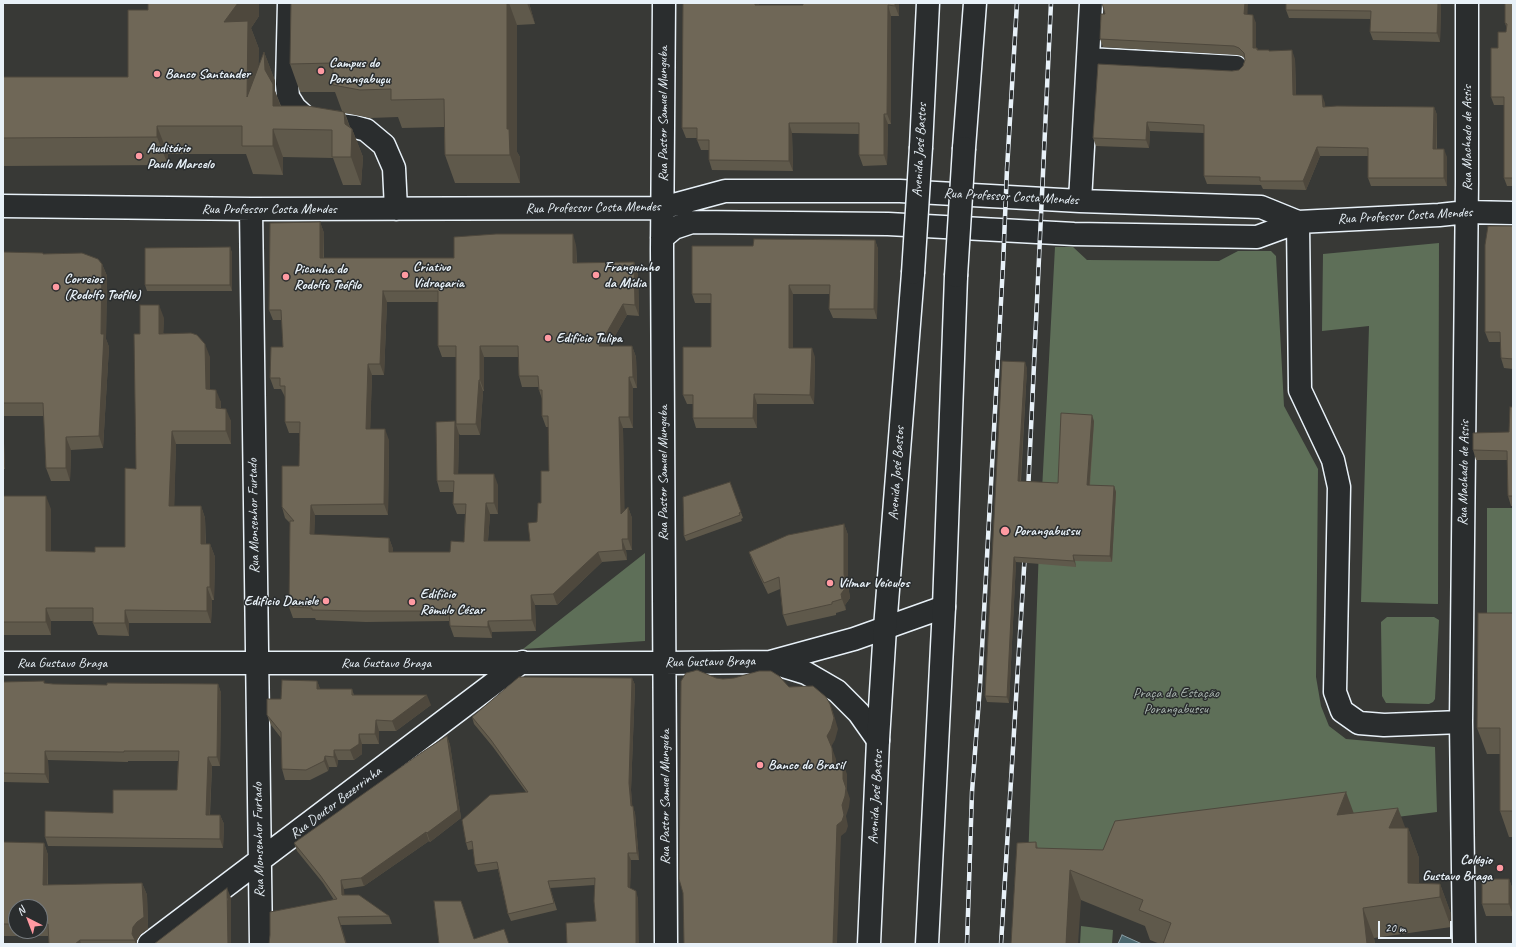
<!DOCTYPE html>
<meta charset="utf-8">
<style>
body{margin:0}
#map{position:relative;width:1516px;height:947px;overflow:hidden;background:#383936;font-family:Caveat,sans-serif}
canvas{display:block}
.frame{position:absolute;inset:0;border:4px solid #e8f1f8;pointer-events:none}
.north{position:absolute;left:8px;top:899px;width:40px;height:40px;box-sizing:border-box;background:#2a2d2e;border:1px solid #767b7f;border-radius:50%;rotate:318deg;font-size:11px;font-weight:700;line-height:16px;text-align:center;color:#e8f1f8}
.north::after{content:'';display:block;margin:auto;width:14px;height:18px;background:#ff9aa2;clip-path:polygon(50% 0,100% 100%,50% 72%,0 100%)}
.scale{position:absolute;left:1378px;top:921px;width:74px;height:18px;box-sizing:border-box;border:2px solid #e8f1f8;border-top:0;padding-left:5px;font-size:12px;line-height:14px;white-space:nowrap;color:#e8f1f8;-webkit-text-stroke:3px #2a2d2e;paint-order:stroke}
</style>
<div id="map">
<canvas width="1516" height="947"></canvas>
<div class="frame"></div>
<div class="north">N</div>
<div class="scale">20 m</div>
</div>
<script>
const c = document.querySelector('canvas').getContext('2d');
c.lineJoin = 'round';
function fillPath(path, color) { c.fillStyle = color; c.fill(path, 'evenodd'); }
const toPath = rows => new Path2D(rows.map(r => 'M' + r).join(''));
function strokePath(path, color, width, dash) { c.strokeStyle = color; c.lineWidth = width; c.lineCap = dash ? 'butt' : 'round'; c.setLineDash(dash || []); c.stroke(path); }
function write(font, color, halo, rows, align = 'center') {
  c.font = font + ' Caveat,sans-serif'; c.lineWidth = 3; c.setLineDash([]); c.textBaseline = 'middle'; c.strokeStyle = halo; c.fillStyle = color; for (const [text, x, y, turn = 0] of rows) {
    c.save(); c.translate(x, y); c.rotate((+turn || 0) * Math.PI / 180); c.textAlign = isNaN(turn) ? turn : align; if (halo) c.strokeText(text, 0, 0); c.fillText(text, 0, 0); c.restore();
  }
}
const green = toPath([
 [1439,243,1438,604,1361,602,1369,326,1322,331,1323,254],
 [1055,247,1073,247,1087,260,1219,261,1238,251,1271,251,1276,256,1284,406,1318,469,1316,677,1321,706,1329,726,1346,739,1435,747,1437,812,1028,863,1039,546],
 [1487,508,1513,508,1513,634,1487,633],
 [645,553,645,641,523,649],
 [1387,617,1434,617,1439,620,1435,699,1433,702,1429,704,1386,703,1382,696,1381,622],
 [1081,926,1113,930,1112,944,1080,944]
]);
const water = toPath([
 [1122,935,1142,944,1118,944,1122,935]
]);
const minor = toPath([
 [289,3,287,84,288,97,295,108,306,118,323,123,355,127,366,130,384,145,394,168,396,209],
 [664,3,662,249,666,944],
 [1088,59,1236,67],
 [1080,201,1091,3],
 [3,206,251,209,662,208,725,191,900,191,1080,201,1261,207,1298,222],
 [251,209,261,944],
 [1298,222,1300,390,1333,460,1339,487,1335,692,1342,711,1359,723,1384,725,1461,722],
 [662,238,674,228,692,222,888,224,1074,234,1257,237,1298,222,1439,215,1467,212,1513,213],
 [770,662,806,673,837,691,859,713,878,740],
 [3,663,664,663,770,662,854,639,944,607],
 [149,944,522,662],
 [1464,944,1461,722,1467,182,1467,3]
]);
const major = toPath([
 [921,147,928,3],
 [964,148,975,3],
 [869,944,878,740,885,628,913,273],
 [927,944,944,607,956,276]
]);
const rail = toPath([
 [1028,492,1051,3],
 [967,944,972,792,980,685,1003,265,1007,169,1017,3],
 [1001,944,1025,552]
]);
const majorBridge = toPath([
 [913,273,921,147],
 [956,276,964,148]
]);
const wall = toPath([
 [148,3,259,3,259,16,251,28,259,49,258,68,264,52,275,81,275,91,281,106,342,111,335,92,300,92,290,64,291,3,529,3,535,24,517,25,517,152,520,157,520,183,455,183,445,155,444,127,402,128,398,117,370,118,345,113,350,127,352,129,363,157,361,185,343,185,333,158,283,157,283,175,253,174,246,154,168,154,168,165,3,166,3,77,128,77,148,10],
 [683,3,759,3,759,5,803,5,803,3,899,3,899,16,891,16,891,124,888,124,887,165,863,166,859,155,859,134,792,133,793,171,712,170,709,160,709,150,701,150,697,140,697,138,686,138,682,128],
 [1441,3,1440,42,1373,40,1370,32,1371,19,1289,18,1286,10],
 [1513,3,1513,186,1507,186,1504,178,1504,105,1494,105,1491,97,1498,48,1506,32,1506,26,1505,23],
 [1105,14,1247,14,1256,23,1256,48,1257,48,1258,50,1269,51,1295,59,1296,95,1325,103,1325,107,1434,107,1437,115,1437,149,1447,157,1447,186,1371,186,1368,178,1368,156,1320,156,1306,190,1263,189,1261,185,1207,184,1204,176,1204,133,1150,131,1149,148,1096,146,1093,138,1232,71,1239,70,1243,66,1245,59,1242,56,1237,55,1103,47,1100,39],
 [320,222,324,233,324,258,454,258,576,245,577,263,634,262,638,273,639,316,627,315,609,346,632,346,636,357,637,388,633,388,633,428,623,428,624,510,628,507,632,518,632,550,626,550,627,560,602,562,557,605,535,605,536,631,492,632,492,638,454,637,450,626,449,621,366,622,316,620,315,618,293,618,289,607,290,523,285,518,282,507,299,466,300,433,289,433,285,422,285,397,281,389,274,389,270,378,283,347,282,320,273,320,269,310],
 [387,302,438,302,438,346,442,357,456,357,456,423,437,481,440,492,454,492,453,504,457,514,465,514,464,542,450,552,393,552,393,549,389,538,314,535,315,515,388,515,389,440,370,429,372,375,384,375],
 [484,357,518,357,519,376,522,387,539,387,539,390,542,399,542,416,546,427,549,427,549,471,541,503,537,522,530,541,488,541,490,514,498,514,498,485,458,474,459,434,460,435,480,435,483,391,484,391],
 [1513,226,1513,369,1504,368,1501,358,1501,342,1489,342,1485,332],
 [875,240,878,249,877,319,833,318,829,309,830,294,793,294,793,348,815,357,814,404,757,404,757,428,696,428,693,418,693,404,687,404,683,395,711,347,711,303,695,303,692,294,753,246],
 [230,247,232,253,232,291,147,291,145,285],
 [3,252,44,254,102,264,107,276,106,339,109,347,103,448,71,450,70,481,51,481,46,468,44,416,3,416,5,469,3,469],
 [164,318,163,333,210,357,210,389,221,402,221,408,231,421,231,444,176,444,174,506,201,506,205,518,206,544,210,544,215,557,214,600,212,600,211,623,129,623,129,636,98,635,93,623,93,621,51,621,51,635,3,635,3,496,51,509,51,551,95,552,125,547,136,469,140,334],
 [1027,368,1021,481,1058,483,1094,421,1090,485,1114,486,1116,492,1112,562,1075,561,1076,567,1016,562,1009,703,987,702,985,696],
 [1513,407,1513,506,1511,506,1508,496,1507,460,1476,460,1473,450,1509,432],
 [730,482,743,518,741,519,742,521,686,541,684,536],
 [844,524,848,535,848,585,850,598,845,605,846,610,836,613,836,615,787,626,783,615,780,589,768,594,753,563,749,552],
 [1513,613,1513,837,1509,837,1500,811,1500,754,1487,754,1477,728],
 [632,678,635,685,631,790,632,806,635,813,639,860,631,860,630,888,638,898,596,921,595,885,550,888,557,910,511,921,508,914,498,869,478,872,475,865,473,849,468,850,466,843,526,792,493,747,474,724,472,717],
 [317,681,320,689,352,689,354,695,431,705,396,731,379,731,379,744,362,744,362,754,354,760,338,760,337,767,329,767,328,771,310,780,285,780,282,769,281,738,271,725,267,715,281,699],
 [3,682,45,683,53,684,107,685,218,684,221,693,220,766,212,766,210,815,220,815,224,824,223,848,48,846,45,837,177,790,178,761,128,761,128,762,48,760,49,783,3,782],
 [447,736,450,745,461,818,430,842,429,841,364,886,344,889,344,895,389,916,392,924,341,925,269,944,334,900,323,883,297,851,294,843],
 [1353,813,1406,828,1408,828,1419,858,1419,883,1440,884,1451,914,1451,927,1374,938,1375,944,1160,944,1150,940,1145,926,1081,900,1017,843,1036,842,1038,848,1103,850],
 [3,842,44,843,48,855,48,885,142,883,147,895,148,929,141,934,137,940,137,944,49,944,49,936,3,936],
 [16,907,40,907,40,931,16,931],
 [1509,879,1513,890,1513,916,1486,916,1482,904]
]);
const shadedWall = toPath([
 [238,3,259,3,259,16,251,28,259,49,257,125,247,97,224,22],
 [507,3,509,3,517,25,517,152,520,157,520,183,510,155,507,129],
 [527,3,529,3,535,24],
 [755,3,759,3,759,15,755,5],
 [895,3,899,3,899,16,895,6],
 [1245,3,1248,3,1247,23,1244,14],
 [1438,3,1441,3,1440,42,1437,33],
 [888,5,891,16,891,124,887,114],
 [1253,15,1256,23,1256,56,1253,48],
 [1292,50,1295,59,1296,103,1293,95],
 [264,52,275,81,275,91,283,113,273,106,265,70],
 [1322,95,1325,103,1326,116,1323,107],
 [1434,107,1437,115,1436,157,1433,149],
 [344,112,352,133,352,129,363,157,361,185,351,157,345,124],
 [884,114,888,124,887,165,884,155],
 [1147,122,1150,131,1149,148,1146,140],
 [789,123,792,133,793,171,789,161],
 [157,126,168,154,168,165,157,137],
 [273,129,283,157,283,175,273,146],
 [1317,147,1320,156,1306,190,1303,181],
 [1444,149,1447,157,1447,186,1444,178],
 [320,222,324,233,323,269,320,258],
 [573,234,576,245,577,274,573,263],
 [875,240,878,249,877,319,874,309],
 [230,247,232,253,232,291,230,285],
 [634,262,638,273,639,316,635,305],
 [102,264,107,276,106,339,109,347,103,448,99,436,101,334],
 [789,285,793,294,793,357,789,348],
 [383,291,387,302,384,375,380,364],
 [623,304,627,315,603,357,599,346],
 [159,305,164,318,163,346,159,334],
 [205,344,210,357,210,402,206,389],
 [480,346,484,357,484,391,480,380],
 [632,346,636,357,637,388,633,377],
 [812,348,815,357,814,404,810,395],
 [1025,362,1027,368,1020,486,1018,481],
 [368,364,372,375,370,440,366,429],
 [629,377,633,388,633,428,629,417],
 [479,380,483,391,480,435,476,424],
 [216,390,221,402,220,421,216,408],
 [754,394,757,404,757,428,753,418],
 [226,409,231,421,231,444,226,431],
 [3,415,3,416,5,469,3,463],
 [1092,415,1094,421,1089,490,1087,485],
 [619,417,623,428,625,525,621,514],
 [455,421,459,434,458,485,454,474],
 [385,429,389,440,388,515,384,504],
 [172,431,176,444,174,519,169,506],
 [66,437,71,450,70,481,66,468],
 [494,474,498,485,498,514,494,503],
 [1114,486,1116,492,1112,562,1110,556],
 [46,496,51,509,51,564,46,551],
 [486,503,490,514,487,552,484,541],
 [311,505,315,515,314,545,310,534],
 [201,506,205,518,206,556,201,544],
 [628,507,632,518,632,550,628,539],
 [844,524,848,535,848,585,850,598,845,605,846,610,842,599,841,594,844,574],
 [389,538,393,549,393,562,389,552],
 [622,539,626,550,627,560,623,550],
 [210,544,215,557,214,600,210,587],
 [598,552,602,562,557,605,553,594],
 [1073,555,1075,561,1076,567,1074,561],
 [1014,557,1016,562,1009,703,1007,697],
 [207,587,212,600,211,623,207,611],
 [531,595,535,605,536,631,532,620],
 [46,608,51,621,51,635,46,622],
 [125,610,129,623,129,636,125,623],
 [488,621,492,632,492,638,488,627],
 [632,678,635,685,631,790,633,813,631,806,629,783],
 [317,681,321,691,317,689],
 [218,684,221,693,220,766,217,757],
 [427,695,431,705,396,731,392,721],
 [830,704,834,715,838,729,835,740,831,747,827,736],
 [376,720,379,731,379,744,375,734],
 [359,734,362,744,362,754,354,760,350,750],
 [447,736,450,745,461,818,430,842,427,833],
 [832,748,836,759,836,773,833,763],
 [334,750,338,760,337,767,334,757],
 [45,751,48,760,49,783,45,774],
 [325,756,329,767,328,771,324,761],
 [208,757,212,766,209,824,206,815],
 [843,763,847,774,847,790,850,799,849,807,846,816,848,826,846,832,841,836,837,944,833,944,837,825,843,779],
 [1346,792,1357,822,1337,815],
 [633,806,635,813,639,860,637,853],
 [1398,808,1408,835,1408,828,1419,858,1419,900,1414,901,1389,828],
 [220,815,224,824,223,848,220,839],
 [426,832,429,841,364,886,361,878],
 [44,843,48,855,47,897,43,885],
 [628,853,631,860,630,894,628,887],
 [1070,870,1081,900,1078,944,1066,944],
 [1509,879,1513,890,1513,916,1509,904],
 [341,880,344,889,345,903,342,895],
 [142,883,147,895,148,929,141,934,137,940,136,944,132,934,133,927],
 [1440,884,1451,914,1451,927,1440,897],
 [227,888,231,898,231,944,228,944],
 [636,891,638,898,639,944,636,944],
 [1363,908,1374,938,1375,944,1367,944],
 [338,917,341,925,347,944,346,944],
 [80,940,81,944,75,944]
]);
const building = toPath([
 [148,3,238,3,224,22,248,21,247,97,264,52,265,70,273,84,273,106,308,106,344,112,345,124,352,129,351,157,332,157,332,130,273,129,273,146,242,146,242,126,157,126,157,137,3,138,3,77,128,77,128,10,148,10,148,3],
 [291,3,507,3,507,129,509,129,510,155,445,155,444,99,391,100,391,89,360,90,333,85,333,63,290,64,291,3],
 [683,3,755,3,755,5,803,5,803,3,895,3,895,6,888,5,887,114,884,114,884,155,859,155,859,123,789,123,789,161,709,160,709,140,697,140,697,128,682,128,683,3],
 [1102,3,1245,3,1244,14,1253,15,1253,48,1257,48,1257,50,1269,50,1269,51,1292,50,1293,95,1322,95,1323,107,1337,106,1434,107,1433,149,1444,149,1444,178,1368,178,1368,148,1317,147,1303,181,1260,181,1260,177,1204,176,1204,125,1147,122,1146,140,1093,138,1098,64,1232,71,1239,70,1243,66,1245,60,1244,53,1239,48,1234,46,1100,39,1101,14,1105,14,1102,3],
 [1286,3,1438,3,1437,33,1370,32,1371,11,1286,10,1286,3],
 [1505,3,1513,3,1513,178,1504,178,1504,97,1491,97,1491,48,1498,48,1498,32,1506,32,1507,24,1505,23,1505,3],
 [320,222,320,258,454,258,454,237,496,234,573,234,573,263,634,262,635,305,623,304,599,346,632,346,633,377,629,377,629,417,619,417,621,514,628,507,628,539,622,539,623,550,598,552,553,594,531,595,532,620,488,621,488,627,450,626,449,611,363,611,312,610,312,608,289,607,290,521,294,521,282,507,282,466,299,466,300,422,285,422,285,386,280,386,280,378,270,378,271,347,283,347,281,310,269,310,270,223,320,222],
 [383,291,438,291,438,346,456,346,456,424,476,424,479,380,480,380,480,346,518,346,519,376,538,376,539,390,542,390,542,416,548,416,549,471,541,471,541,503,538,503,537,522,528,523,530,541,484,541,486,503,494,503,494,474,454,474,455,421,436,422,437,481,454,481,453,504,466,504,464,542,451,541,450,552,389,552,389,538,310,534,311,505,384,504,385,429,366,429,368,364,380,364,383,291],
 [1488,226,1513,226,1513,359,1501,358,1500,332,1485,332,1485,245,1488,226],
 [754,239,875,240,874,309,829,309,830,285,789,285,789,348,812,348,810,395,754,394,753,418,693,418,693,395,683,395,683,347,711,347,711,294,692,294,692,246,753,246,754,239],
 [230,247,230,285,145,285,145,248,230,247],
 [3,252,43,253,43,254,82,253,98,259,102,264,101,334,104,334,99,436,66,437,66,468,46,468,43,403,3,403,3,252],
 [140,305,159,305,159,334,191,333,197,335,205,344,206,389,216,390,216,408,226,409,226,431,172,431,169,506,201,506,201,544,210,544,210,587,207,587,207,611,125,610,125,623,93,623,93,608,46,608,46,622,3,622,3,496,46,496,46,551,95,552,95,547,125,547,125,468,136,469,134,334,140,334,140,305],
 [1002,361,1025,362,1018,481,1058,483,1061,413,1092,415,1087,485,1114,486,1110,556,1073,555,1074,561,1014,557,1007,697,985,696,1002,361],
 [1510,407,1513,407,1513,496,1508,496,1507,451,1473,450,1473,433,1509,432,1510,407],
 [730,482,741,512,739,513,740,515,684,536,683,497,730,482],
 [844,524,844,574,846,587,841,594,842,599,832,602,832,604,783,615,779,577,764,583,749,552,788,535,844,524],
 [1478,613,1513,613,1513,811,1500,811,1500,728,1477,728,1478,613],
 [697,670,716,678,723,679,734,678,759,671,771,671,779,676,789,687,813,686,826,697,830,704,834,718,831,729,827,736,832,748,833,763,843,763,843,779,846,788,845,796,842,805,844,815,842,821,837,825,833,944,684,944,683,893,679,879,681,681,686,673,694,671,697,670],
 [519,677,632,678,629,783,631,806,633,806,637,853,628,853,628,887,636,891,636,944,567,944,566,923,596,921,594,901,595,878,548,881,554,903,508,914,497,862,475,865,472,841,466,843,462,820,490,795,528,792,491,740,472,717,519,677],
 [282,680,317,681,317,689,352,689,352,695,427,695,392,721,376,720,375,734,359,734,359,744,350,750,334,750,334,757,325,756,324,761,306,770,282,769,281,732,267,715,267,699,281,699,282,680],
 [44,681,44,683,53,684,107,685,107,683,218,684,217,757,208,757,206,815,220,815,220,839,45,837,45,811,113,813,113,790,177,790,179,751,124,751,124,752,45,751,45,774,3,773,3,682,44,681],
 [447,736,458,810,427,833,426,832,361,878,341,880,342,895,359,895,389,916,338,917,346,944,269,944,270,935,270,912,337,899,320,875,294,843,421,753,447,736],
 [1346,792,1337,815,1398,808,1389,828,1408,828,1408,883,1440,884,1440,897,1363,908,1367,944,1163,944,1171,923,1139,910,1143,900,1070,870,1066,944,1011,944,1017,843,1036,842,1036,848,1103,850,1115,821,1346,792],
 [3,842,44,843,43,885,142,883,144,917,137,922,133,927,132,934,135,940,80,940,75,944,49,944,48,924,40,924,40,907,16,907,16,924,3,924,3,842],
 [1482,879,1509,879,1509,904,1482,904,1482,879],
 [227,888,228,944,154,944,227,888],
 [434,901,461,901,474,939,504,929,509,944,439,944,434,901]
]);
const markers = [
 [321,71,4,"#ff9aa2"],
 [157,74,4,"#ff9aa2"],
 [139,156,4,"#ff9aa2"],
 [405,275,4,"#ff9aa2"],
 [596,275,4,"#ff9aa2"],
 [286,277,4,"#ff9aa2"],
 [56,287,4,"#ff9aa2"],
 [548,338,4,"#ff9aa2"],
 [1005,531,5,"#ff9aa2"],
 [830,583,4,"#ff9aa2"],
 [326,601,4,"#ff9aa2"],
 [412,602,4,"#ff9aa2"],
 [760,765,4,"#ff9aa2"],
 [1500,868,4,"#ff9aa2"]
];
const poiNames = [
 ["Campus do",329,63],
 ["Porangabuçu",329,79],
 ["Banco Santander",165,74],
 ["Auditório",147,148],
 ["Paulo Marcelo",147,164],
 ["Criativo",413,267],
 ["Vidraçaria",413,283],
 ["Franguinho",604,267],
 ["da Mídia",604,283],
 ["Picanha do",294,269],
 ["Rodolfo Teófilo",294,285],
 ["Correios",64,279],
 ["(Rodolfo Teófilo)",64,295],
 ["Edifício Tulipa",556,338],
 ["Porangabussu",1014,531],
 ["Vilmar Veículos",838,583],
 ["Edifício",420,594],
 ["Rômulo César",420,610],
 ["Edificio Daniele",318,601,"right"],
 ["Banco do Brasil",768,765],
 ["Colégio",1492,860,"right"],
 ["Gustavo Braga",1492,876,"right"]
];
const streetNames = [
 ["Rua Pastor Samuel Munguba",663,114,-90],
 ["Rua Machado de Assis",1467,138,-90],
 ["Avenida José Bastos",920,150,-87],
 ["Rua Professor Costa Mendes",1011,197,3],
 ["Rua Professor Costa Mendes",593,208,-1],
 ["Rua Professor Costa Mendes",269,209],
 ["Rua Professor Costa Mendes",1405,216,-3],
 ["Rua Pastor Samuel Munguba",663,473,-90],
 ["Avenida José Bastos",897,473,-86],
 ["Rua Machado de Assis",1464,473,-89],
 ["Rua Monsenhor Furtado",254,516,-91],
 ["Rua Gustavo Braga",710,662,-1],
 ["Rua Gustavo Braga",62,663],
 ["Rua Gustavo Braga",386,663],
 ["Rua Pastor Samuel Munguba",665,797,-90],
 ["Avenida José Bastos",876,797,-87],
 ["Rua Doutor Bezerrinha",336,803,-37],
 ["Rua Monsenhor Furtado",259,840,-91]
];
const parkNames = [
 ["Praça da Estação",1176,693],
 ["Porangabussu",1176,709]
];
fillPath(green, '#5e6f58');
fillPath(water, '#4a666d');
strokePath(water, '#899ea5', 1);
strokePath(minor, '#e8f1f8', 25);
strokePath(major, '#e8f1f8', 25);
strokePath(minor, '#2a2d2e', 22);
strokePath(major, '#2a2d2e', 22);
strokePath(rail, '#e8f1f8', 4.5);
strokePath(rail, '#2a2d2e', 3, [9]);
strokePath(majorBridge, '#e8f1f8', 25, []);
strokePath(majorBridge, '#2a2d2e', 22);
fillPath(wall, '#5f594b');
fillPath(shadedWall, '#4e483d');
fillPath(building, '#6f6757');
strokePath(building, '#4e483d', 1);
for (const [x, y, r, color] of markers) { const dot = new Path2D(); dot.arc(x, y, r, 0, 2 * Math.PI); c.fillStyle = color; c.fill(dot); strokePath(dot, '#2a2d2e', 1.5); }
write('bold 14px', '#e8f1f8', '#2a2d2e', poiNames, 'left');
write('14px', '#e8f1f8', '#2a2d2e', streetNames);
write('14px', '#aab6b0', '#2a2d2e', parkNames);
</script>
